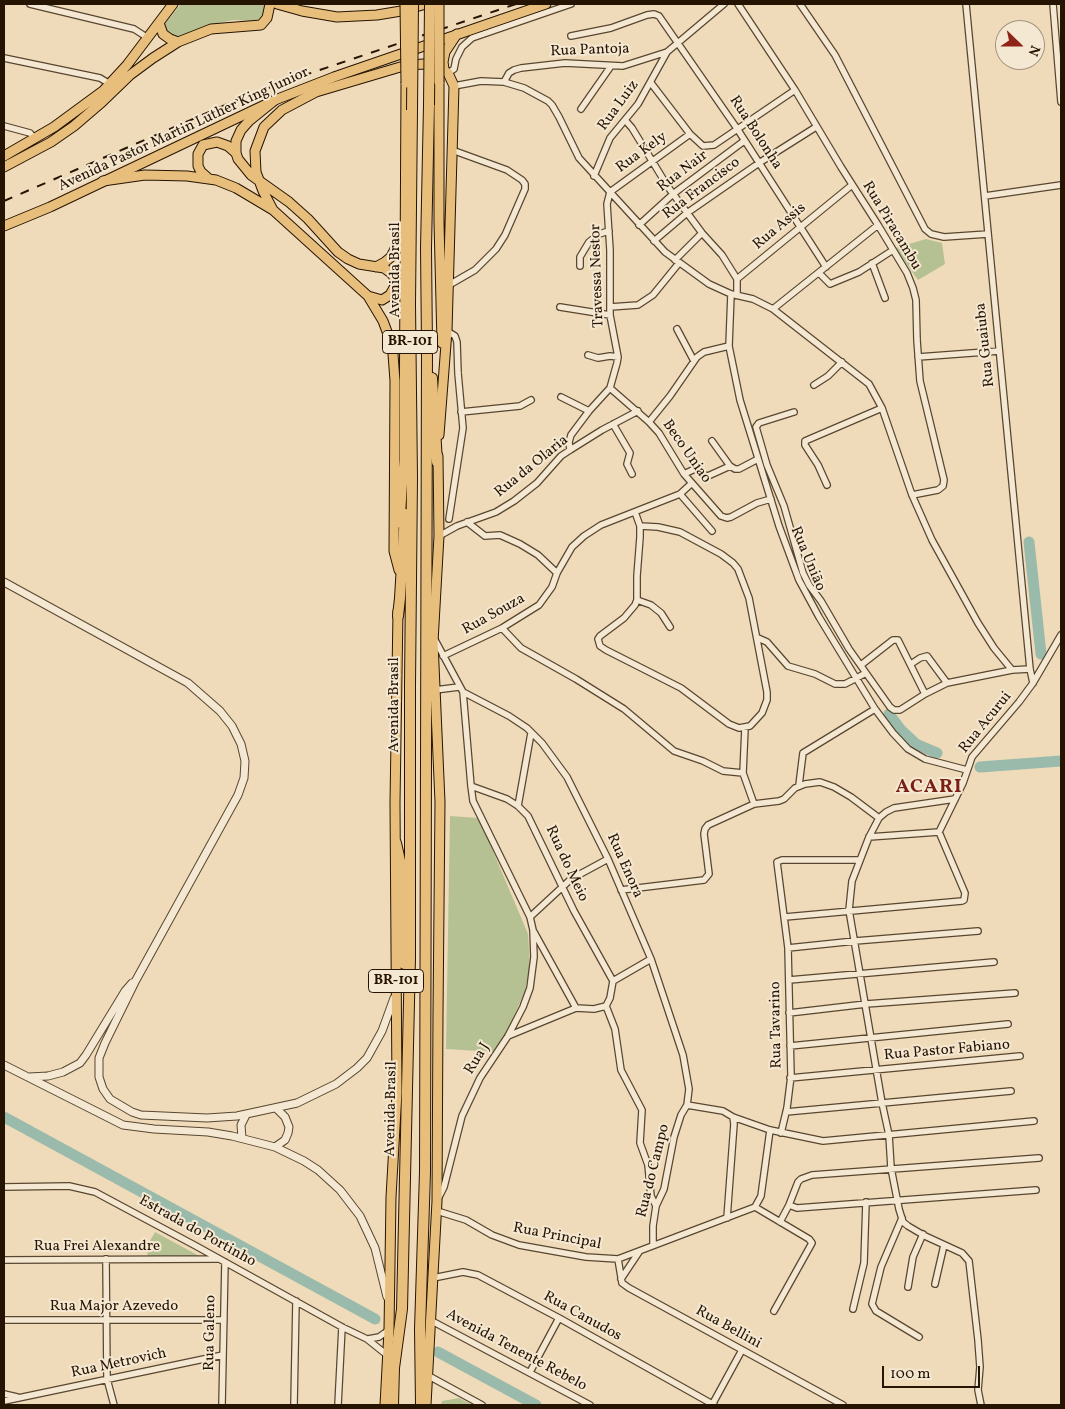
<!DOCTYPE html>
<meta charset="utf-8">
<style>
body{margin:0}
#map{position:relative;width:1065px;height:1409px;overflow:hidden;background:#efdbb9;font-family:Vollkorn,serif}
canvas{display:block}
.frame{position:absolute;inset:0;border:5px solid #261402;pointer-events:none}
.north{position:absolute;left:995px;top:20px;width:50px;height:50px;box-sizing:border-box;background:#f5e8d2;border:1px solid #a2937f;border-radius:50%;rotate:112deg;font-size:14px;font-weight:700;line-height:20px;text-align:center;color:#261402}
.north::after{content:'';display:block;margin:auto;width:18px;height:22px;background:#8f2418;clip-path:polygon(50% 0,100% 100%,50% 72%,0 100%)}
.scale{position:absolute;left:882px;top:1366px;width:98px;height:22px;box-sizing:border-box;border:2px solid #261402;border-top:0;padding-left:6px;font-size:15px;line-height:18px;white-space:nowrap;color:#261402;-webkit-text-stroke:4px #f5e8d2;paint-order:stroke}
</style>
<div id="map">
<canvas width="1065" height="1409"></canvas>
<div class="frame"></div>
<div class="north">N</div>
<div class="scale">100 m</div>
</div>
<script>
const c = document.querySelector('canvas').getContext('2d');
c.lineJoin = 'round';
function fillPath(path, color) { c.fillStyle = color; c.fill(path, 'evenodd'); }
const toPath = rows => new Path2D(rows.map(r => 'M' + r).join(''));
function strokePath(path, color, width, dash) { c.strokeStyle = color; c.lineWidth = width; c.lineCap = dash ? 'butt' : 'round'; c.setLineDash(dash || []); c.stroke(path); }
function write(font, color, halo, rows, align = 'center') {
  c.font = font + ' Vollkorn,serif'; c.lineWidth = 4; c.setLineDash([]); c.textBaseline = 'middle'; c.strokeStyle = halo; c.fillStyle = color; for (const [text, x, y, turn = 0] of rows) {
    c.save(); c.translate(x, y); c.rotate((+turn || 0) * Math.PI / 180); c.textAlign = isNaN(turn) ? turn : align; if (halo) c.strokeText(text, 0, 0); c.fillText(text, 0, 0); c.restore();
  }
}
const green = toPath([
 [181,4,263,4,265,6,265,12,262,18,253,21,234,20,205,26,176,38,163,32,164,25],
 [926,239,942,243,945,264,918,280,895,248],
 [450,816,479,818,528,934,530,966,525,991,508,1029,494,1052,446,1049],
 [155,1232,203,1258,147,1257,150,1241],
 [459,1398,472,1405,441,1405,442,1401]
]);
const river = toPath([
 [1029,542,1041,654],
 [889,714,901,730,916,744,937,753],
 [980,767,1061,761],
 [4,1117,375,1319],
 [438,1352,536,1405]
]);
const minor = toPath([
 [30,4,134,29,148,38],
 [738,4,795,90,841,167,878,225,907,273,913,288,916,300,917,340,920,381,944,480,943,486,938,490,912,495],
 [800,4,835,55,925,229,931,234,944,237,988,234],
 [966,4,1030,669,1033,683],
 [1053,4,1061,102],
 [571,36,611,28,647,15,654,14,659,16,738,130,826,267],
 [4,58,100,78,110,84],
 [448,73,454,69,456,59,462,47,472,38,571,4],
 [504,82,509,73,514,70,521,68,565,63,623,66,667,52,724,4],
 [651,83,690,134,703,146,714,145,795,90],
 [454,86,481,81,504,82,524,88,548,101,552,105,559,117,579,158,665,252,709,284,731,294,753,299,773,309,869,384,882,408,912,495,932,540,978,623,994,648,1012,670],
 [581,109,611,66],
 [625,120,632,128,668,187,702,233,722,255,737,279],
 [4,126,30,133,35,139],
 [594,176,610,138,638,104,667,52],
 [985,196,1061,185],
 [639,225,673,194,744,141],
 [654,241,687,213,759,163,816,127],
 [675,260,702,233],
 [872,263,885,298],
 [580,266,580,257,589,242,599,234,609,231],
 [819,273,830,284,859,272,893,250],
 [449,285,475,270,496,249,505,235,525,189,525,184,522,180,507,170,452,150],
 [731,294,729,346,740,400,779,526,799,580,819,617,875,709,893,733,908,749,925,759,967,770],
 [737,294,737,279,852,185],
 [560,307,610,315],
 [610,307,638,305,653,295,679,263],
 [773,309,878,225],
 [677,329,694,361],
 [447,331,455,336,457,342,458,373,463,428,449,519],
 [588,355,598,358,610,356,618,357],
 [918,357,999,351],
 [814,385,828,376,842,362],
 [610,388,649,422,659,433,684,474,721,516,727,518,731,517,757,503,771,499],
 [561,397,589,411],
 [461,412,520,406,531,400],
 [794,412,759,423,756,427,767,465,784,506,803,573,809,585,821,601,849,649,890,707,894,710,900,710,925,694,947,683,1012,670,1030,669],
 [649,422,670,396,697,357,704,352,729,346],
 [613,424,630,453,627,464,632,474],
 [712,441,730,466,735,469,739,469,758,459],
 [570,450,569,442,571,435,589,411,610,388,617,363,618,357,610,315,610,250,607,204,610,192,690,134],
 [684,474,697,468,704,475,708,476,730,466],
 [827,485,818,465,805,445,805,441,882,408],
 [680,494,712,531],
 [635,512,640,526,640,537,637,576,637,600,635,605,624,618,600,636,598,639,600,646,606,650,681,688,729,724,739,728,750,726,762,713,767,700,767,692,749,598,738,569,733,563,721,554,680,532,658,527,640,526],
 [467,522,485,536,500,535,520,544,538,555,557,573],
 [439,536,457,526,496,512,514,501,537,483,561,456,570,450,602,430,638,411],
 [637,600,651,605,661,613,670,627],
 [502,628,521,648,576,679,624,709,674,751,703,761,723,771,743,773],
 [758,638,767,642,788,666,815,674,835,684,845,684,866,673],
 [435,640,463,692,509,716,527,728,542,743,567,777,608,859,651,959,683,1055,689,1089,687,1105,681,1115,674,1137,664,1189,656,1206,653,1226,653,1245],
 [443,656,502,628,539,605,552,587,557,573,572,547,584,536,601,525,680,494,692,483],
 [911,664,920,658,927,656,947,683],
 [861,665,893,640,898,640,925,694],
 [435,690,459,687],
 [745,728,743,773,754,804],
 [799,785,803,753,875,709],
 [471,786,507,799,518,806,528,816,574,911,613,981],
 [955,799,894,808,886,812,879,818,869,837,852,881,849,910,882,1103,889,1135,891,1168,899,1209,903,1222,908,1226,925,1236,962,1253,969,1261,978,1340,980,1367,978,1390,981,1405],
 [518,806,531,733],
 [939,832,963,783,972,757,1019,702,1033,683,1061,635],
 [869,837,939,832],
 [621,890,704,880,709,874,704,834,705,829,708,825,754,804,779,801,784,799,795,788,805,784,820,782,834,787,851,797,879,818],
 [530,917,571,879,608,859],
 [785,917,962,901,964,900,965,893,939,832],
 [534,932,576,1008],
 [788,948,855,941,978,931],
 [789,980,994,962],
 [606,1006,615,1029,621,1070,642,1110,640,1143,648,1165,651,1196,656,1206],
 [789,1013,866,1004,1015,993],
 [508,1036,576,1008,594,1009,606,1006,610,998,613,981,651,959],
 [790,1046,1008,1024],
 [790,1078,1020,1056],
 [687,1105,723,1111,733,1117,770,1130,823,1141,1034,1121],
 [786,1112,1011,1091],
 [781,1133,787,1108,791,1076,788,948,777,862,782,860,860,860],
 [4,1187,69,1186,95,1192,196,1246,342,1327,367,1339,387,1355],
 [1036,1190,797,1208,789,1205,798,1182,801,1179,812,1175,1039,1158],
 [438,1199,444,1187,462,1116,480,1078,508,1036,523,1007,530,988,534,957,533,930,530,917,473,801,471,786,463,692],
 [755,1207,809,1239,812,1243,774,1311],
 [437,1211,466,1220,492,1235,519,1245,586,1257,618,1259,755,1207,761,1196,770,1130],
 [727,1218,734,1124,733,1117],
 [902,1218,881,1267,872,1304,876,1311,919,1337],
 [780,1222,789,1205],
 [106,1259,107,1379,114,1405],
 [618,1259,622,1283,629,1288,843,1405],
 [4,1260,218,1259],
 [433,1278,463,1272,478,1275,559,1318,714,1405],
 [621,1279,639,1252],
 [935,1284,944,1245],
 [908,1287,913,1257,923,1234],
 [853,1309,864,1263,866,1202],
 [4,1320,224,1320],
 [430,1320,590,1405],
 [368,1339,379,1337,389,1330],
 [530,1372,559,1318],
 [427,1375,482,1405],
 [4,1394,17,1397],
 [4,1401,223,1355],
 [222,1405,225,1262],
 [294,1405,296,1301],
 [338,1405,342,1327],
 [712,1405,742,1350]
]);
const tertiary = toPath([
 [4,582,188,683,220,711,232,726,241,744,245,761,244,778,238,795,136,980,105,1043,99,1058,99,1077,103,1089,110,1099,132,1112,141,1115,207,1118,237,1116,297,1103,336,1084,357,1068,367,1058,382,1031,394,998],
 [4,1065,123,1125,154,1129,208,1132,232,1136,275,1147,304,1161,318,1170,340,1190,360,1216,375,1248,387,1297],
 [29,1077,48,1076,63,1072,80,1063,86,1055,125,991,132,983],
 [242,1138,241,1125,246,1115],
 [275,1147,285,1140,288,1133,289,1127,285,1117,277,1109]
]);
const primary = toPath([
 [277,4,302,11,337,17,377,15,401,11,426,4],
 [159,23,163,34,170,39,178,42],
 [4,156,54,127,103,91,127,65,173,4],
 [4,167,51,142,74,126,102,102,130,75,153,58,178,42,211,29,261,25,267,18,270,4],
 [4,226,50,207,275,100,334,77,546,4]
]);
const trunk = toPath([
 [444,69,443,62,445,52,457,34],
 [439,82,439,222,442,343],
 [275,100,249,121,241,130,236,141,236,153,238,159,251,175,289,202,308,219,338,252,348,259,359,264,384,268,391,273,394,277,395,286,390,295,382,300,368,296],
 [209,179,201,172,198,166,198,154,203,145,217,142,228,146,236,153],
 [103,181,145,175,187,176,216,180,236,188,273,210,368,296,383,321,389,337,393,354,395,381,394,551,399,570],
 [273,210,263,191,256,172,255,151,264,127,282,110,316,92,407,65,424,64,437,66,448,73,454,86,447,331,439,435],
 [376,267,385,262,391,257,402,235],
 [400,523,404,460,406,83],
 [385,1405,389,1330,391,1197,397,1092,395,803,398,611],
 [426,1405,437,1201,438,1014,440,802,433,642,439,536,438,456]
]);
const motorway = toPath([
 [432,378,437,462],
 [398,616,400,598,405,514],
 [396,843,403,874,404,964],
 [393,1405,394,1368,402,1309,410,958,410,685,412,478,410,304,412,110],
 [421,1405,420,1329,425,1172,427,347,426,248,429,105]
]);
const rail = toPath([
 [4,201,239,99,290,80,516,4]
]);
const trunkBridge = toPath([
 [405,4,406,83],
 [439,82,439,4]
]);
const motorwayBridge = toPath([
 [429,105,430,4],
 [412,110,413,4]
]);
const shields = [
 [410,342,55],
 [396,981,55]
];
const shieldNames = [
 ["BR-101",410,342],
 ["BR-101",396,981]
];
const streetNames = [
 ["Rua Pantoja",590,51,-2],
 ["Rua Luiz",619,106,-54],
 ["Avenida Pastor Martin Luther King Junior",184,130,-25],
 ["Rua Bolonha",755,133,57],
 ["Rua Kely",642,153,-36],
 ["Rua Nair",683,172,-37],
 ["Rua Francisco",702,189,-37],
 ["Rua Piracambu",891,226,59],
 ["Rua Assis",780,227,-40],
 ["Avenida Brasil",396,270,-90],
 ["Travessa Nestor",598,276,-92],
 ["Rua Guaiuba",986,345,-96],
 ["Beco Uniao",686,452,55],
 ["Rua da Olaria",532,467,-39],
 ["Rua União",807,559,67],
 ["Rua Souza",494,615,-29],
 ["Avenida Brasil",395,705,-90],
 ["Rua Acurui",986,723,-51],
 ["Rua do Meio",566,864,65],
 ["Rua Enora",624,866,66],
 ["Rua Tavarino",777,1025,-91],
 ["Rua Pastor Fabiano",947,1051,-5],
 ["Rua J",478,1059,-58],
 ["Avenida Brasil",392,1109,-89],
 ["Rua do Campo",654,1171,-76],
 ["Estrada do Portinho",197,1232,29],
 ["Rua Principal",557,1237,11],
 ["Rua Frei Alexandre",97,1247],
 ["Rua Major Azevedo",114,1307],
 ["Rua Canudos",582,1317,29],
 ["Rua Bellini",728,1328,29],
 ["Rua Galeno",211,1333,-89],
 ["Avenida Tenente Rebelo",516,1351,28],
 ["Rua Metrovich",119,1364,-12]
];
const districtNames = [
 ["ACARI",929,788]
];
fillPath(green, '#b5c192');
strokePath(river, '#9abbac', 11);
strokePath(minor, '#584630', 8);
strokePath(tertiary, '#584630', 9);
strokePath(primary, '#261402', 11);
strokePath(trunk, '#261402', 11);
strokePath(motorway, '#261402', 12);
strokePath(minor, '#f5e8d2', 5.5);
strokePath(tertiary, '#f5e8d2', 7);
strokePath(primary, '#e8be7c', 9);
strokePath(trunk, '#e8be7c', 9);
strokePath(motorway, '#e8be7c', 10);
strokePath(rail, '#261402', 2, [9, 9]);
strokePath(trunkBridge, '#261402', 11, []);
strokePath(motorwayBridge, '#261402', 12, []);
strokePath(trunkBridge, '#e8be7c', 9);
strokePath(motorwayBridge, '#e8be7c', 10);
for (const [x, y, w] of shields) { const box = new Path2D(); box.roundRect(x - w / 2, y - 11.5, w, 23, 4); c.fillStyle = '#f5e8d2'; c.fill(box); strokePath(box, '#261402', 1); }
write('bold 14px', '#261402', null, shieldNames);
write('15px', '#261402', '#f5e8d2', streetNames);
c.letterSpacing = '1px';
write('bold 20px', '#7a1f14', '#f5e8d2', districtNames);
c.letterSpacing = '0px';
</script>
